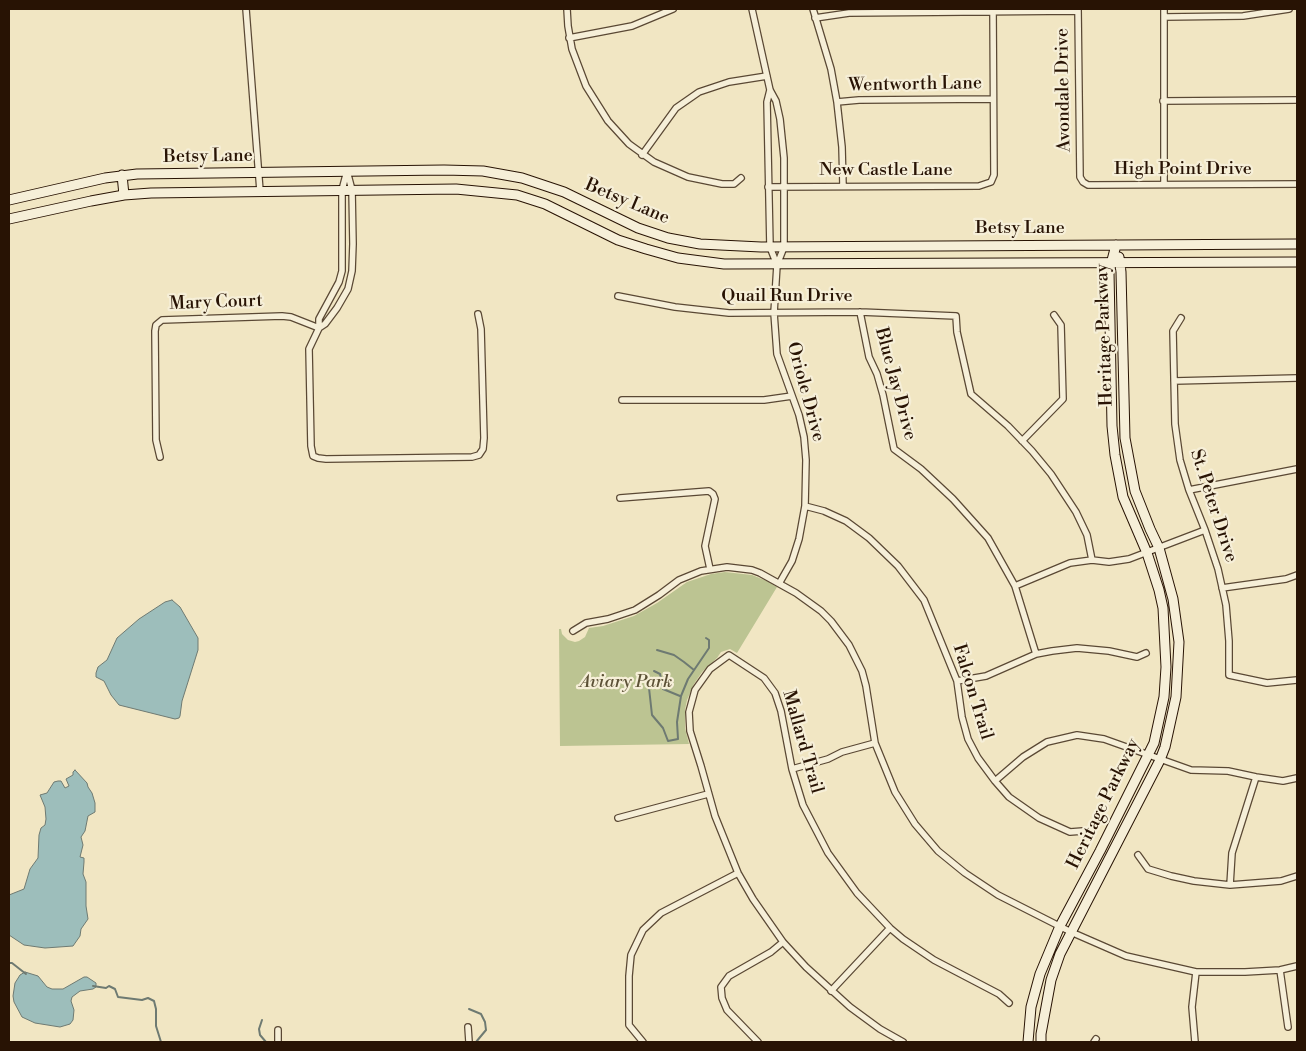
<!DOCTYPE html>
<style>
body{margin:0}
#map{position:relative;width:1306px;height:1051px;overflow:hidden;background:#f1e6c3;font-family:"Libre Bodoni",serif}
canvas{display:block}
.frame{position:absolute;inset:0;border:10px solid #281304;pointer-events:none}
</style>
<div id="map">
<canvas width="1306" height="1051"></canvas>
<div class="frame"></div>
</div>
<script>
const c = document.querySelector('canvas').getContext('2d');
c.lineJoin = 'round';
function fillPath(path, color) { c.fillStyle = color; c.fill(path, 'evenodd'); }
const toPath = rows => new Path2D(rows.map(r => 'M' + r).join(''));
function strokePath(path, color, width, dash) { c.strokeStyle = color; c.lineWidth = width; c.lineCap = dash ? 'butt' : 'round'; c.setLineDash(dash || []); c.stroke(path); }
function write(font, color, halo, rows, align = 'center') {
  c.font = font + ' "Libre Bodoni",serif'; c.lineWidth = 4.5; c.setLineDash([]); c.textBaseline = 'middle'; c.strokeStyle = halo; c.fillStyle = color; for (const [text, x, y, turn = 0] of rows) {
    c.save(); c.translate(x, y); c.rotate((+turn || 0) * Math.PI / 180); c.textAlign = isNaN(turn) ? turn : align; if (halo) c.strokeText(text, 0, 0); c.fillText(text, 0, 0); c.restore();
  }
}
const green = toPath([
 [725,572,752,575,767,581,777,587,737,653,730,649,721,652,717,658,702,672,694,684,687,700,685,710,685,728,689,744,560,746,559,629,561,629,562,634,568,640,575,642,579,641,585,637,589,628,603,626,634,616,657,603,687,582,711,574]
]);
const water = toPath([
 [172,600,180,607,198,638,198,650,182,701,180,716,179,718,175,719,119,705,111,695,104,681,96,677,96,673,98,667,107,660,117,638,139,619,165,602,172,600],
 [75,770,87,783,88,787,92,793,95,803,95,812,88,816,85,831,81,837,83,845,80,857,84,858,84,862,83,874,86,882,86,906,88,919,81,929,80,936,73,946,45,948,24,945,9,935,9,895,24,889,30,869,38,858,39,835,41,828,45,825,46,819,45,807,40,795,47,793,54,782,58,781,61,781,65,788,69,786,66,779,73,775,73,772,75,770],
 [25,972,38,976,47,987,52,989,63,989,84,977,87,977,96,983,96,987,93,989,80,991,72,997,71,1001,74,1010,73,1020,70,1024,60,1027,35,1023,22,1017,14,1002,13,996,15,983,20,975,25,972]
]);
const stream = toPath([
 [657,650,674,655,684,662,694,670],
 [654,671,660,674,663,689,680,696],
 [649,688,652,715,663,728,668,741,678,739,677,722,681,696,688,679,709,648,709,640,706,638],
 [9,963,12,963,26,974],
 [93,986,106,988,109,986,115,989,118,997,142,1000,148,998,154,1001,156,1009,156,1026,161,1042],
 [469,1009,481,1014,485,1022,486,1030,476,1042],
 [262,1020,259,1029,260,1035,266,1042]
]);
const street = toPath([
 [246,9,260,191],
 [567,9,568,26,572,49,586,86,608,121,629,144,654,162,688,177,722,184,734,184,741,178],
 [752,9,770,90,776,101,780,119,784,158,784,247,777,265,774,313,777,354,799,415,804,437,806,460,805,506,799,539,792,561,780,582],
 [813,9,831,69,837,102,842,147,843,186],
 [1078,9,1080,177,1083,182,1088,185,1094,185,1297,184],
 [1164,9,1164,184],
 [1164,17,1243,16,1289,9],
 [815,18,849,13,1078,11],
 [569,38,632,26,673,9],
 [770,90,767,102,770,247,777,265],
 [1163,101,1297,100],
 [837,102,859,100,993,99],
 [642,155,676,108,699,92,729,82,767,76],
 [768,187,979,186,991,182,994,175,993,9],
 [618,296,675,307,729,313,860,312,956,316,957,332,971,394,1008,426,1032,451,1051,474,1076,512,1087,535,1092,560],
 [860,312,869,357,877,374,883,395,894,449,921,469,953,499,988,538,1015,586,1036,654],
 [1181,318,1173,331,1175,424,1180,460,1189,490,1205,530,1218,569,1226,605,1229,641,1229,675,1267,683,1297,680],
 [319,328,325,324,337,308,348,289,352,271,353,244,352,190,347,171,342,190,342,271,339,282,319,319,319,328,309,349,311,446,313,456,318,458,326,459,472,457,479,455,483,449,484,438,481,329,478,314],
 [1174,381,1297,378],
 [622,400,764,400,792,396],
 [1022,441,1063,399,1061,325,1054,315],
 [160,457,156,440,155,331,156,325,162,320,282,316,291,317,319,328],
 [1189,490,1297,469],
 [620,498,709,491,713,494,715,499,705,546,710,569],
 [805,506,824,511,846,521,869,538,898,566,924,600,957,681,962,717,968,739,978,758,995,781,1009,797,1039,818,1070,832,1083,831],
 [1015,586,1070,563,1092,560,1109,562,1129,559,1205,530],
 [1222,588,1286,579,1297,575],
 [573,631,586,623,608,619,635,610,659,595,679,580,701,571,727,567,752,570,760,573,796,593,821,611,831,621,849,645,862,671,866,686,875,743,895,792,915,824,938,851,965,873,998,895,1071,932,1126,956,1196,972,1245,972,1280,970,1297,966],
 [957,681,986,676,1036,654,1052,651,1077,648,1109,651,1137,657,1146,653],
 [792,769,828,759,842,752,875,743],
 [995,781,1023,757,1047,742,1077,735,1104,739,1191,770,1228,771,1256,777,1283,781,1297,778],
 [618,818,708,794],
 [1138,855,1148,869,1171,876,1194,881,1230,885,1281,881,1297,876],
 [1230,885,1232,853,1256,777],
 [1280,970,1288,1027],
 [831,991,890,928],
 [468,1027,469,1042],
 [278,1042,278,1030],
 [643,1042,629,1025,629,976,631,955,643,930,661,913,738,873],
 [758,1042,727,1010,722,998,721,987,729,976,771,952,783,942],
 [903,1042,880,1029,850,1007,806,967,783,942,753,899,738,873,715,816,701,766,690,731,689,712,695,690,710,669,729,655,764,678,775,693,781,711,792,769,803,805,828,853,857,893,890,928,903,939,934,960,999,994,1009,1003],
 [1094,1042,1096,1039],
 [1195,1042,1192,1007,1196,972]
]);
const secondary = toPath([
 [122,175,124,195],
 [9,200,105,178,137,174,444,170,483,171,522,178,564,192,638,228,668,238,700,244,761,247,1297,244],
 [9,219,91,201,124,195,151,193,456,189,517,195,545,204,618,240,646,249,678,258,724,264,1297,262],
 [1028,1042,1031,1007,1040,974,1060,926,1100,851,1154,743,1164,697,1166,667,1163,608,1159,590,1147,553,1123,497,1115,455,1112,426,1109,272,1116,245],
 [1041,1042,1041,1034,1051,980,1060,954,1160,760,1165,747,1176,697,1179,642,1173,599,1159,548,1150,529,1135,491,1125,438,1121,272,1119,257]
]);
const streetNames = [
 ["Wentworth Lane",915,85,-1],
 ["Avondale Drive",1064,90,-91],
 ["Betsy Lane",208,157,-1],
 ["High Point Drive",1183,170],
 ["New Castle Lane",886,171],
 ["Betsy Lane",627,202,23],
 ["Betsy Lane",1020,229],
 ["Quail Run Drive",787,297],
 ["Mary Court",216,303,-2],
 ["Heritage Parkway",1105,335,-92],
 ["Blue Jay Drive",895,384,75],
 ["Oriole Drive",805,392,75],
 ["St. Peter Drive",1213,506,72],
 ["Falcon Trail",972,692,73],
 ["Mallard Trail",802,742,74],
 ["Heritage Parkway",1104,804,-64]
];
const parkNames = [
 ["Aviary Park",626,683]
];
fillPath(green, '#bcc492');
fillPath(water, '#9dbebb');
strokePath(water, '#6e7a72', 1);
strokePath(stream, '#6e7a72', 2);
strokePath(street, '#5a4834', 8);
strokePath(secondary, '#281304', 11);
strokePath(street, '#f6efd8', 5.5);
strokePath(secondary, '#f6efd8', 9);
write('18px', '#281304', '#f6efd8', streetNames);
write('italic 18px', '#5c5136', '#f6efd8', parkNames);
</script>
